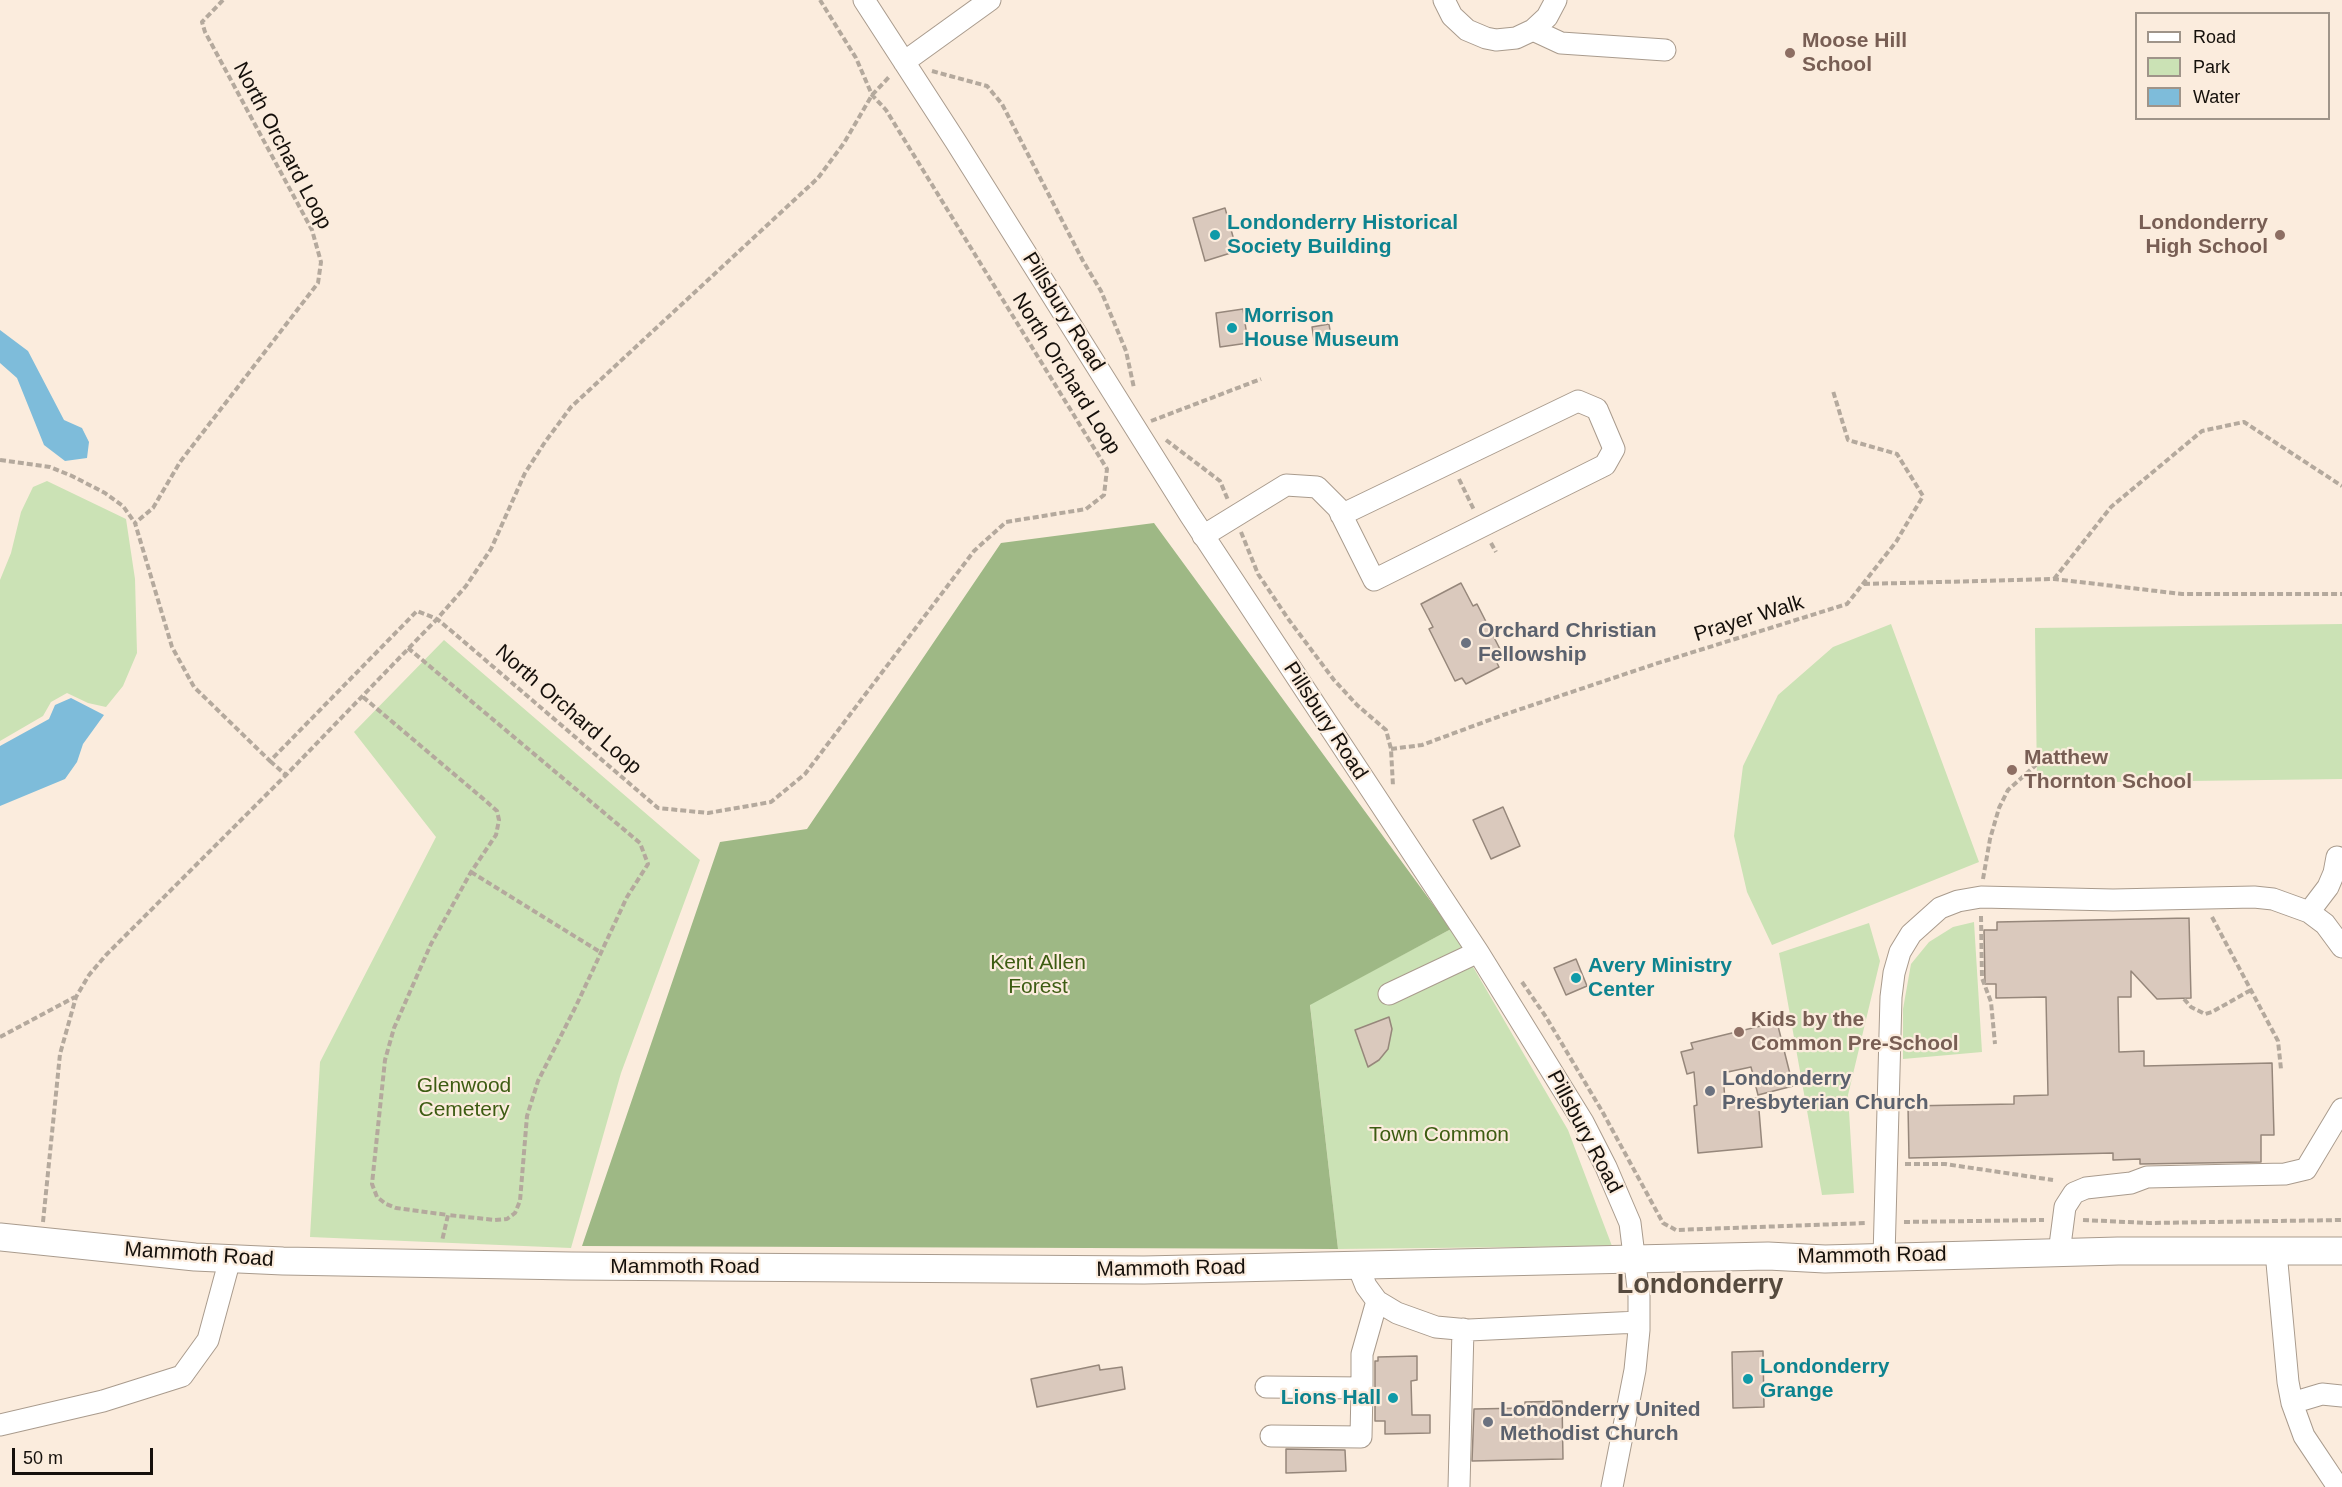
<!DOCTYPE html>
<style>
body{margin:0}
#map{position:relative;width:2342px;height:1487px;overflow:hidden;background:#fbecdd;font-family:Arial,sans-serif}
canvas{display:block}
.legend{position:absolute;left:2135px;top:12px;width:195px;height:108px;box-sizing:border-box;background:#fbecdd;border:2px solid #9f9489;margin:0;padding:8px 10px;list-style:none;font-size:18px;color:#15100b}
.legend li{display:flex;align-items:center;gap:12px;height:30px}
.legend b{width:30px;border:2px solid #9f9489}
.scale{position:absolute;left:12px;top:1448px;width:141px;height:27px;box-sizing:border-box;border:3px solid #15100b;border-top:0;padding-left:8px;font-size:18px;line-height:21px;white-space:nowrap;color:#15100b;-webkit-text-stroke:4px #fbecdd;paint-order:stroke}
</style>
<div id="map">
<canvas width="2342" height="1487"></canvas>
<ul class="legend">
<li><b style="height:8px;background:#fff"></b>Road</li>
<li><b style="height:16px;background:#cbe2b5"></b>Park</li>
<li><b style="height:16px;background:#7ebcda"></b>Water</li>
</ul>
<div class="scale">50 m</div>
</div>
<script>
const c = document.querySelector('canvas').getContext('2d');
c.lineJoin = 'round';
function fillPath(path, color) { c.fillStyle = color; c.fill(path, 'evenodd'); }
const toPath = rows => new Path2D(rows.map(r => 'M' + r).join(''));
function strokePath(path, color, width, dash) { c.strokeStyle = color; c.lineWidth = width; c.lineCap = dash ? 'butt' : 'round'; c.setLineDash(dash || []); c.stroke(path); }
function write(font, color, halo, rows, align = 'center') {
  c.font = font + ' Arial,sans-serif'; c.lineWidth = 4.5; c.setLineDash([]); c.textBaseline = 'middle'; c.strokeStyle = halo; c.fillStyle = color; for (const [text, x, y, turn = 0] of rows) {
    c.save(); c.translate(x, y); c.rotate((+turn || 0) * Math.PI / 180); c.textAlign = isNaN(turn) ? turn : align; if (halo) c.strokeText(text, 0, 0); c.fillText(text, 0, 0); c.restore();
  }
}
const green = toPath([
 [47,481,126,519,135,579,137,653,123,686,106,707,88,703,67,693,51,702,43,716,0,741,0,580,11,553,21,512,33,487],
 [1891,624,1979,862,1772,945,1747,892,1734,836,1743,766,1778,695,1833,647],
 [2342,624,2342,779,2037,783,2035,628],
 [444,640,700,860,621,1073,571,1248,310,1237,320,1062,436,837,354,732],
 [1974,922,1982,1052,1903,1059,1903,1009,1911,964,1929,942,1953,927],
 [1869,923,1880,961,1848,1095,1854,1193,1822,1195,1779,953],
 [1451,929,1568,1130,1612,1246,1338,1249,1310,1004]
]);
const forest = toPath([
 [1154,523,1451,929,1310,1005,1338,1249,582,1246,720,842,807,829,1001,543]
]);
const water = toPath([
 [0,330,28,351,64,420,82,428,89,442,87,458,65,461,44,445,17,378,0,363],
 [71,698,104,715,83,744,77,762,65,779,0,806,0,746,49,719,55,705]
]);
const building = toPath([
 [1225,208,1237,251,1205,261,1193,218,1225,208],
 [1243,309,1248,343,1220,347,1216,313,1243,309],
 [1329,324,1332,343,1315,346,1312,327,1329,324],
 [1461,583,1473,606,1477,604,1504,657,1496,661,1499,667,1466,684,1462,678,1455,681,1429,629,1433,627,1421,604,1461,583],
 [1503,807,1520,846,1491,859,1473,820,1503,807],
 [2189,918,2191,998,2157,999,2131,971,2131,997,2118,997,2119,1052,2144,1051,2144,1066,2272,1063,2274,1135,2261,1135,2261,1162,2140,1164,2140,1159,2113,1160,2113,1153,1909,1158,1908,1106,2014,1104,2014,1096,2048,1095,2046,997,1996,998,1996,984,1985,984,1984,930,1997,930,1997,922,2189,918],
 [1576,959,1587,986,1566,995,1554,968,1576,959],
 [1389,1017,1392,1029,1388,1049,1379,1060,1368,1067,1355,1030,1389,1017],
 [1777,1022,1793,1086,1758,1095,1751,1067,1723,1073,1725,1101,1758,1098,1762,1147,1698,1153,1694,1106,1697,1105,1694,1072,1687,1074,1681,1052,1693,1049,1691,1043,1777,1022],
 [1763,1351,1764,1407,1733,1408,1732,1352,1763,1351],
 [1417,1356,1417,1380,1411,1381,1412,1415,1430,1415,1430,1433,1385,1434,1385,1421,1375,1421,1375,1361,1378,1361,1378,1357,1417,1356],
 [1099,1365,1100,1370,1122,1367,1125,1389,1037,1407,1031,1379,1099,1365],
 [1562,1401,1563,1459,1472,1461,1474,1409,1525,1408,1525,1402,1562,1401],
 [1286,1449,1345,1450,1346,1471,1286,1473,1286,1449]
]);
const path = toPath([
 [223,0,202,22,205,32,312,230,321,262,318,283,180,462,153,508,135,523,172,647,194,687,270,761,417,611,437,619,455,634,658,808,708,813,771,802,805,774,974,551,1006,522,1086,509,1104,495,1107,469,886,110,872,95,856,58,820,0],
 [932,71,987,86,1002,104,1083,261,1101,291,1126,351,1134,388],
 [1151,421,1261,379],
 [1166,440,1220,481,1228,500],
 [0,460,50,467,72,476,105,493,123,506,135,523],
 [1459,479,1474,510],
 [1241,532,1258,574,1289,620,1334,680,1357,705,1386,730,1391,749,1393,786],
 [1491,543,1496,552],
 [2054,579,2111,507,2202,431,2244,422,2342,486],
 [1864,584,2054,579,2182,594,2342,594],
 [408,648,640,843,648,864,627,897,576,1006,538,1081,527,1116,520,1201,515,1213,507,1219,495,1220,448,1215],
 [363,697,487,802,497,811,499,820,496,835,471,872,431,944,394,1028,385,1060,372,1184,377,1197,386,1204,396,1208,448,1215,442,1241],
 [1391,749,1422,745,1503,715,1655,664,1847,604,1896,542,1923,496,1897,454,1848,440,1833,391],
 [270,761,286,775],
 [471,872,600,952],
 [1983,879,1990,839,1999,808,2008,790,2037,764],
 [1981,916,1982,978,1991,1002,1995,1044],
 [2212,917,2278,1041,2281,1069],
 [1522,982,1546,1017,1602,1111,1663,1223,1676,1230,1867,1223],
 [2184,999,2191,1007,2205,1014,2212,1012,2251,990],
 [0,1037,75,997],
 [1905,1164,1945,1164,2053,1180],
 [2083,1220,2149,1223,2342,1220],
 [43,1222,60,1054,76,997,89,975,106,955,286,775,437,619,466,586,491,549,525,473,545,442,571,407,818,178,844,143,872,95,890,76],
 [1904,1222,2044,1220]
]);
const minor = toPath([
 [864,0,956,142,1190,515,1478,952,1583,1122,1606,1167,1630,1223,1639,1296,1639,1330,1635,1370,1612,1487],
 [1444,0,1452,16,1467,30,1486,38,1496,40,1516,38,1533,30,1547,17,1556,0],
 [1533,30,1561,43,1665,50],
 [904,62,990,0],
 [1203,536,1286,485,1317,487,1338,508,1374,580,1605,465,1614,449,1597,409,1578,401,1341,515],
 [2309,912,2328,887,2334,873,2337,857],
 [1389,994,1478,952],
 [2276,1252,2288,1382,2292,1403,2304,1436,2338,1487],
 [2059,1253,2065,1207,2074,1193,2086,1188,2131,1183,2147,1177,2285,1174,2306,1169,2342,1109],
 [1884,1257,1891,997,1894,973,1900,952,1911,934,1940,908,1958,901,1981,897,2113,900,2254,897,2273,899,2309,912,2325,924,2342,947],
 [1358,1266,1366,1286,1377,1301,1397,1313,1436,1327,1469,1330,1639,1322],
 [1266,1387,1362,1388,1362,1354,1377,1301],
 [2292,1403,2322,1394,2342,1396],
 [0,1425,103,1401,182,1376,208,1340,230,1259],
 [1271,1436,1361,1437,1362,1388],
 [1459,1487,1463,1329]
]);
const major = toPath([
 [0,1237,195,1257,283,1261,571,1266,1144,1270,1768,1256,1825,1259,2118,1251,2342,1251]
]);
const markers = [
 [1790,53,6,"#8d6e63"],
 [1215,235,6,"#0f9aa8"],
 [2280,235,6,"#8d6e63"],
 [1232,328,6,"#0f9aa8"],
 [1466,643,6,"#6b7280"],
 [2012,770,6,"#8d6e63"],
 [1576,978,6,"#0f9aa8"],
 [1739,1032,6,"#8d6e63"],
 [1710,1091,6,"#6b7280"],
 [1748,1379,6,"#0f9aa8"],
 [1393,1398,6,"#0f9aa8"],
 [1488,1422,6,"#6b7280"]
];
const educationNames = [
 ["Moose Hill",1802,41],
 ["School",1802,65],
 ["Londonderry",2268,223,"right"],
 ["High School",2268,247,"right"],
 ["Matthew",2024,758],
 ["Thornton School",2024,782],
 ["Kids by the",1751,1020],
 ["Common Pre-School",1751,1044]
];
const streetNames = [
 ["North Orchard Loop",282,146,62],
 ["Pillsbury Road",1063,312,58],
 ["North Orchard Loop",1066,374,58],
 ["Prayer Walk",1749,619,-17],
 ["North Orchard Loop",568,710,41],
 ["Pillsbury Road",1325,721,57],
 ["Pillsbury Road",1584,1132,62],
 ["Mammoth Road",199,1255,4],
 ["Mammoth Road",1872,1256,-1],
 ["Mammoth Road",685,1267],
 ["Mammoth Road",1171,1269,-1]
];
const cultureNames = [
 ["Londonderry Historical",1227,223],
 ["Society Building",1227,247],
 ["Morrison",1244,316],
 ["House Museum",1244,340],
 ["Avery Ministry",1588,966],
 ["Center",1588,990],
 ["Londonderry",1760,1367],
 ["Grange",1760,1391],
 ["Lions Hall",1381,1398,"right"]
];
const worshipNames = [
 ["Orchard Christian",1478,631],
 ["Fellowship",1478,655],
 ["Londonderry",1722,1079],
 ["Presbyterian Church",1722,1103],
 ["Londonderry United",1500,1410],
 ["Methodist Church",1500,1434]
];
const parkNames = [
 ["Kent Allen",1038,963],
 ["Forest",1038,987],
 ["Glenwood",464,1086],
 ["Cemetery",464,1110],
 ["Town Common",1439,1135]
];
const districtNames = [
 ["Londonderry",1700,1286]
];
fillPath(green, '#cbe2b5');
fillPath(forest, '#9eb885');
fillPath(water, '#7ebcda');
fillPath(building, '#dac9bd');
strokePath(building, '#96877b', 1.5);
strokePath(minor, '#a99b8d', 23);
strokePath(major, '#a99b8d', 29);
strokePath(path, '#b4a99d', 4, [6, 3]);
strokePath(minor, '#fff', 21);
strokePath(major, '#fff', 27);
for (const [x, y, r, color] of markers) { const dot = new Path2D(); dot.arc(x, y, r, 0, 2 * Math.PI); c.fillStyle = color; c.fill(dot); strokePath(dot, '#fbecdd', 2); }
write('bold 21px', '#785e54', '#fbecdd', educationNames, 'left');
write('21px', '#15100b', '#fbecdd', streetNames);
write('bold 21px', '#0d838f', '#fbecdd', cultureNames, 'left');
write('bold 21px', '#5b616d', '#fbecdd', worshipNames, 'left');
write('21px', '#3d5c12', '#fbecdd', parkNames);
write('bold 27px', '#564a3e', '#fbecdd', districtNames);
</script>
